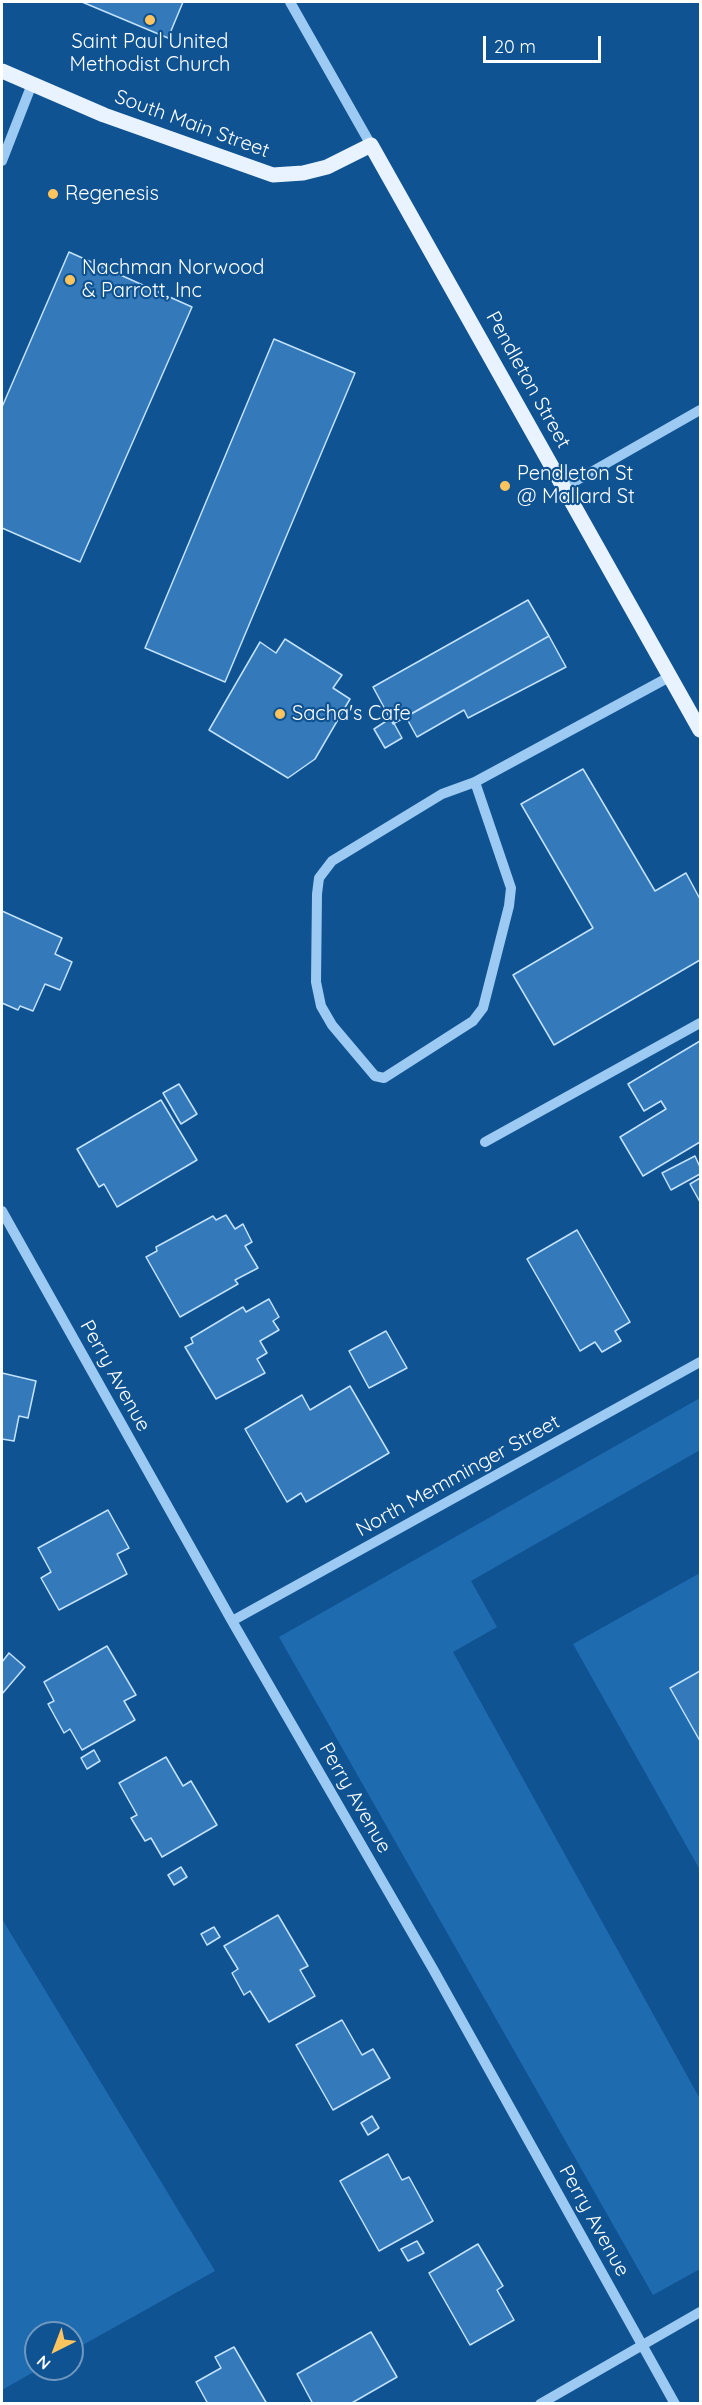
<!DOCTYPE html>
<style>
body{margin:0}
#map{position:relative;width:702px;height:2405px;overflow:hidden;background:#105392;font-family:Quicksand,sans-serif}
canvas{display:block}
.frame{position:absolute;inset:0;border:3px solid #fff;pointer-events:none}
.north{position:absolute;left:24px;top:2321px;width:60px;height:60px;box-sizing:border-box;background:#105392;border:2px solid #7098be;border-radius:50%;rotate:222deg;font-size:16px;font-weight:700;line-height:24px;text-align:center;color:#fff}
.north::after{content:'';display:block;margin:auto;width:21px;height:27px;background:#ffc45e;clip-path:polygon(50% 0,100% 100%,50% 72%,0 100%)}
.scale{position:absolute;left:483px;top:36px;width:118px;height:27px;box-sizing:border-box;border:3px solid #fff;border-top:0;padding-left:8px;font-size:18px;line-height:21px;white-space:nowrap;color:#fff;-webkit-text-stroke:4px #105392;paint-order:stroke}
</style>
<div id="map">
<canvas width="702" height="2405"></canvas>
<div class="frame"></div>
<div class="north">N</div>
<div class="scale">20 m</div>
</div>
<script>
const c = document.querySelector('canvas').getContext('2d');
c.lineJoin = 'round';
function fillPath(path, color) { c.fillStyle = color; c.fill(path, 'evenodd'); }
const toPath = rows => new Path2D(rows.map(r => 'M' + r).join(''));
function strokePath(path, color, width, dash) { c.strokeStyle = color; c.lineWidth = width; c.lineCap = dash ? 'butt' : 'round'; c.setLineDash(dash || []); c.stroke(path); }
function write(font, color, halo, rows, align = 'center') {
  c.font = font + ' Quicksand,sans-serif'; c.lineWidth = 4.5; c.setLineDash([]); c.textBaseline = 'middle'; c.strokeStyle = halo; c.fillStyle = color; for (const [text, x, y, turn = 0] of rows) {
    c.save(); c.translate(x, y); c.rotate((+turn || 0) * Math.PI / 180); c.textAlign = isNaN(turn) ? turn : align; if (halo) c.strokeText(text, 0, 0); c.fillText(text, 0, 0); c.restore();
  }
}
const green = toPath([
 [700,1398,700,1450,471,1581,497,1627,453,1652,700,2099,700,2269,653,2295,279,1637],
 [700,1573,700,1671,670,1688,700,1741,700,1870,573,1644],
 [2,1919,215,2271,72,2351,72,2333,36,2333,36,2369,39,2369,2,2390]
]);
const building = toPath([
 [82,2,183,2,168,38,82,2],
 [69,252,192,307,80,562,2,528,2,407,69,252],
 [274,339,355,373,225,682,145,648,274,339],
 [528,600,549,636,393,724,373,687,528,600],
 [549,636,566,667,468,718,464,710,417,737,406,717,549,636],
 [285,639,342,675,333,688,350,699,315,759,288,778,209,730,260,642,276,653,285,639],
 [391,718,402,738,385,748,374,729,391,718],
 [583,769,655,891,686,873,700,899,700,960,554,1045,513,975,593,928,521,804,583,769],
 [2,911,62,938,55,954,72,962,60,990,45,984,33,1011,20,1006,18,1010,2,1003,2,911],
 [700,1041,700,1142,643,1176,620,1137,666,1109,661,1101,644,1111,628,1084,700,1041],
 [179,1084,197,1114,181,1124,163,1093,179,1084],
 [161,1100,197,1160,117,1207,104,1184,99,1187,77,1149,161,1100],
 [695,1156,700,1167,700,1174,671,1190,662,1173,695,1156],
 [700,1178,700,1202,690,1184,700,1178],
 [226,1215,235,1229,243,1224,252,1242,245,1246,258,1268,235,1280,238,1284,180,1317,146,1257,157,1251,156,1247,213,1216,216,1220,226,1215],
 [577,1230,630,1322,615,1331,621,1341,602,1352,595,1342,580,1351,527,1259,577,1230],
 [269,1299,279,1317,273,1321,279,1330,260,1341,267,1353,257,1359,265,1373,216,1399,185,1347,193,1343,191,1338,243,1307,246,1312,269,1299],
 [386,1331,407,1368,369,1388,349,1351,386,1331],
 [2,1373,36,1381,28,1418,19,1416,14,1441,2,1439,2,1373],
 [350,1386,389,1453,306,1502,301,1493,287,1502,245,1429,302,1395,310,1410,350,1386],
 [108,1510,129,1548,117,1554,127,1574,59,1610,41,1578,51,1572,38,1548,108,1510],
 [107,1646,136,1695,124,1701,135,1720,82,1750,70,1729,64,1733,48,1704,54,1701,44,1682,107,1646],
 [9,1653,25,1667,2,1694,2,1662,9,1653],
 [700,1671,700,1741,670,1688,700,1671],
 [94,1750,100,1761,87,1769,81,1758,94,1750],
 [166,1757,183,1786,191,1781,217,1825,162,1857,151,1838,145,1841,131,1818,137,1815,119,1783,166,1757],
 [181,1867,187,1877,174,1885,168,1875,181,1867],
 [278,1915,308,1966,300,1970,315,1996,269,2022,250,1991,244,1995,232,1973,238,1969,224,1946,278,1915],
 [214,1927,220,1937,207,1945,201,1934,214,1927],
 [342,2020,362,2055,373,2049,390,2078,333,2110,296,2045,342,2020],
 [372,2116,379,2128,368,2135,361,2123,372,2116],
 [388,2154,402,2180,409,2177,433,2221,379,2251,340,2181,388,2154],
 [417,2241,424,2253,408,2261,401,2249,417,2241],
 [478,2244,503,2286,497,2290,514,2320,470,2345,429,2273,478,2244],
 [371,2332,397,2377,350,2404,313,2404,297,2374,371,2332],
 [234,2347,267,2404,208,2404,196,2382,221,2368,215,2357,234,2347]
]);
const minor = toPath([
 [290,2,371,145],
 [2,161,32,84],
 [565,487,700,410],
 [475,782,511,888,509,906,483,1008,473,1021,384,1078,375,1076,332,1025,321,1006,316,982,317,894,319,878,332,861,442,794,475,782,671,676],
 [485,1142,700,1023],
 [2,1211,232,1621,433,1969,675,2404],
 [232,1621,700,1362],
 [540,2404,700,2312]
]);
const major = toPath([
 [2,71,104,115,273,175,303,173,327,167,371,145,700,730]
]);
const markers = [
 [150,20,6,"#ffc45e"],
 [53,194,6,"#ffc45e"],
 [70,280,6,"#ffc45e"],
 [505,486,6,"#ffc45e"],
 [280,714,6,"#ffc45e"]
];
const poiNames = [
 ["Saint Paul United",150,42,"center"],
 ["Methodist Church",150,65,"center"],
 ["Regenesis",65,194],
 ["Nachman Norwood",82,268],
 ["& Parrott, Inc",82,291],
 ["Pendleton St",517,474],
 ["@ Mallard St",517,497],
 ["Sacha's Cafe",292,714]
];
const streetNames = [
 ["South Main Street",192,124,20],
 ["Pendleton Street",528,380,61],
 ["Perry Avenue",115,1376,61],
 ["North Memminger Street",458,1476,-29],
 ["Perry Avenue",355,1798,60],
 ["Perry Avenue",594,2221,61]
];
fillPath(green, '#1e6bb0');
fillPath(building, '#347aba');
strokePath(building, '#c3e2fe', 1.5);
strokePath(minor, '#9ccaf3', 10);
strokePath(major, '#e8f3ff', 15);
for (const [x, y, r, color] of markers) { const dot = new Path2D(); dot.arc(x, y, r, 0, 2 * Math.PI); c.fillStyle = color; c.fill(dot); strokePath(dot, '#105392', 2); }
write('20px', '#fff', '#105392', poiNames, 'left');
write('20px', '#fff', '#105392', streetNames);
</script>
